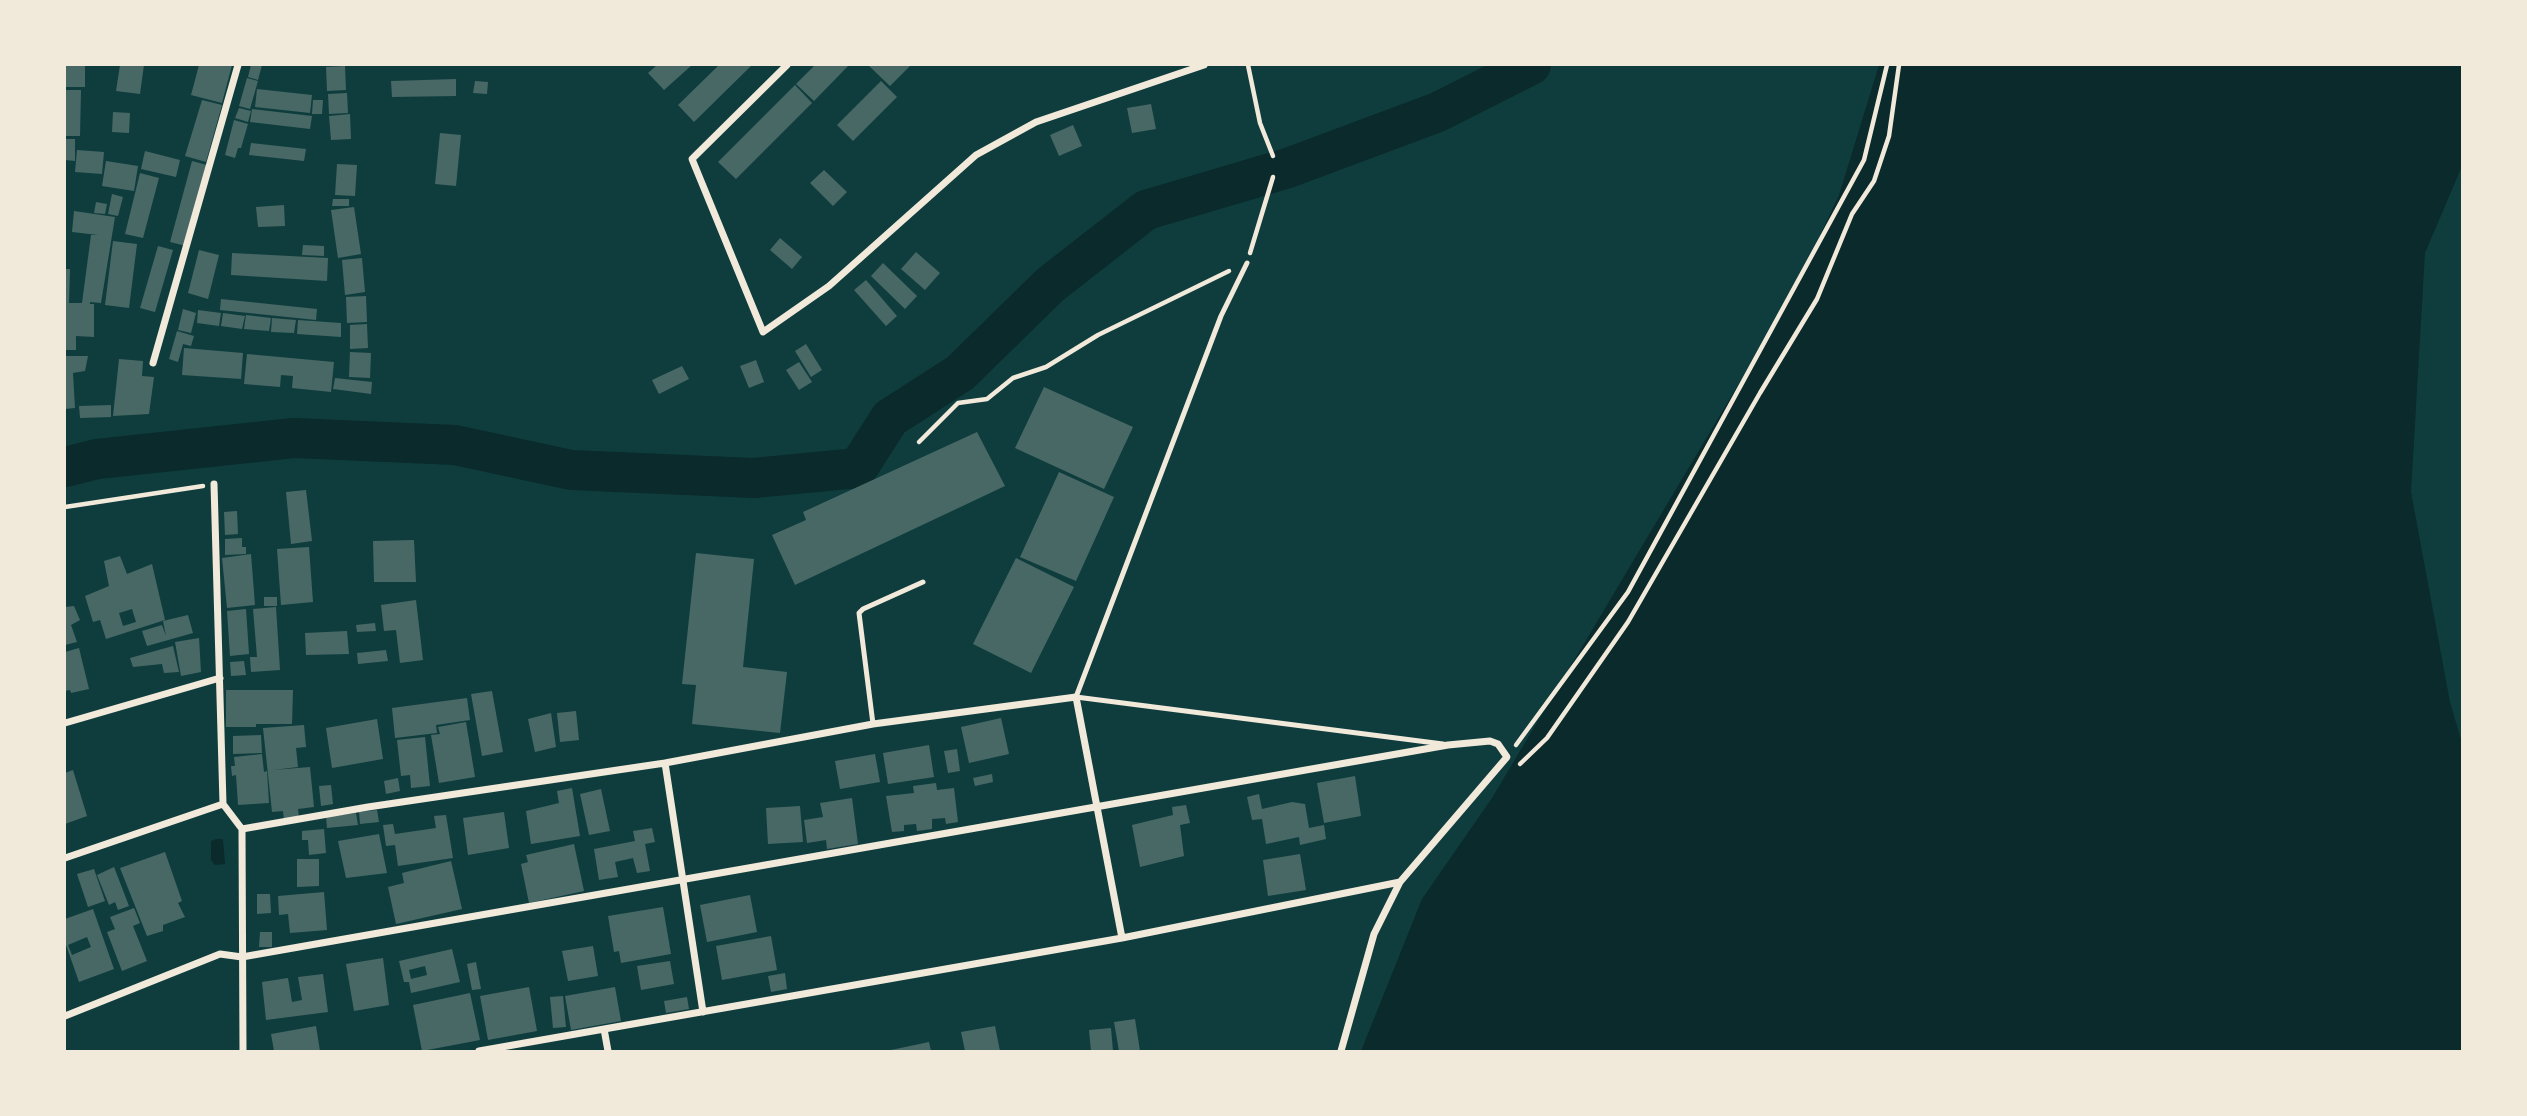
<!DOCTYPE html>
<style>
body{margin:0}
#map{position:relative;width:2527px;height:1116px;overflow:hidden;background:#0f3d3e;font-family:Manrope,sans-serif}
canvas{display:block}
.frame{position:absolute;inset:0;border:66px solid #f1e9da;pointer-events:none}
</style>
<div id="map">
<canvas width="2527" height="1116"></canvas>
<div class="frame"></div>
</div>
<script>
const c = document.querySelector('canvas').getContext('2d');
c.lineJoin = 'round';
function fillPath(path, color) { c.fillStyle = color; c.fill(path, 'evenodd'); }
const toPath = rows => new Path2D(rows.map(r => 'M' + r).join(''));
function strokePath(path, color, width, dash) { c.strokeStyle = color; c.lineWidth = width; c.lineCap = dash ? 'butt' : 'round'; c.setLineDash(dash || []); c.stroke(path); }
const water = toPath([
 [1879,65,2462,65,2462,166,2425,253,2411,492,2450,702,2462,743,2462,1051,1361,1051,1422,899,1492,798,1794,291,1839,195],
 [216,839,223,839,225,864,215,865,211,860,211,841]
]);
const river = toPath([
 [65,467,97,459,294,438,455,445,571,470,754,478,858,468,890,418,960,373,1050,285,1146,210,1288,168,1438,112,1531,65]
]);
const building = toPath([
 [66,65,85,65,85,87,66,87],
 [120,65,144,65,140,94,116,91],
 [199,65,232,65,222,103,191,95],
 [251,65,262,65,258,80,248,77],
 [657,65,692,65,664,90,648,73],
 [719,65,752,65,694,122,678,105],
 [815,65,849,65,814,101,796,84],
 [868,65,911,65,890,86],
 [345,66,346,90,327,91,326,67],
 [247,78,258,81,250,109,239,106],
 [456,79,456,96,392,97,391,81],
 [475,81,488,82,487,94,473,93],
 [881,81,897,97,853,141,837,125],
 [795,85,812,103,736,179,718,162],
 [257,89,312,95,310,113,255,107],
 [66,90,81,90,80,136,65,136],
 [347,93,348,113,329,114,328,94],
 [202,100,222,105,206,162,185,156],
 [313,100,323,100,322,114,312,114],
 [1151,104,1156,129,1132,133,1127,108],
 [239,108,251,111,248,122,235,118],
 [252,109,312,116,310,129,250,122],
 [113,112,130,113,129,133,112,132],
 [350,114,351,139,331,140,329,116],
 [234,120,248,124,241,148,238,148,235,158,225,155],
 [1073,125,1082,146,1059,156,1050,135],
 [440,133,461,135,456,186,435,184],
 [65,139,75,139,75,161,65,160],
 [251,143,306,149,304,161,249,155],
 [77,150,104,152,102,174,75,172],
 [145,151,180,160,176,177,141,169],
 [106,161,138,166,134,191,102,186],
 [192,161,207,165,186,246,170,242],
 [337,164,357,165,355,196,335,195],
 [824,170,847,192,833,206,810,183],
 [140,173,159,178,143,238,125,234],
 [112,194,123,197,118,216,108,214],
 [333,199,349,199,349,206,332,206],
 [96,202,107,204,105,214,94,213],
 [284,205,285,226,258,227,256,207],
 [354,207,361,254,338,258,331,210],
 [74,211,115,217,101,303,90,302,90,304,94,304,94,337,76,336,76,350,65,350,65,269,70,269,69,303,82,303,91,235,98,235,72,232],
 [780,238,802,257,792,269,770,250],
 [113,241,137,244,129,308,105,305],
 [303,245,324,246,324,256,302,255],
 [158,246,173,250,155,312,140,308],
 [199,250,219,255,208,299,188,293],
 [916,252,940,273,925,290,901,269],
 [232,253,328,258,327,281,231,275],
 [362,258,365,292,345,295,342,260],
 [883,263,917,296,905,309,871,276],
 [866,280,897,316,886,326,854,290],
 [366,296,367,322,347,323,346,297],
 [221,299,317,309,316,320,220,310],
 [183,309,196,313,191,333,178,330],
 [198,310,221,313,219,326,197,323],
 [223,313,245,316,242,329,221,326],
 [246,315,271,318,269,331,244,329],
 [272,318,296,320,294,333,271,332],
 [298,320,341,323,341,337,297,334],
 [367,324,368,348,350,349,350,325],
 [177,331,194,336,191,346,183,344,178,362,169,359],
 [806,344,822,370,811,377,795,351],
 [184,348,243,353,241,379,182,375],
 [350,352,371,353,370,378,349,377],
 [247,354,334,362,331,392,292,388,293,376,281,375,280,387,244,384],
 [65,356,88,356,85,371,73,373,75,408,65,409],
 [119,359,143,361,142,376,154,377,149,414,113,416],
 [756,360,764,382,749,388,740,366],
 [799,362,812,382,799,390,786,370],
 [682,366,689,379,659,394,652,380],
 [335,378,372,382,371,394,333,389],
 [1044,387,1133,427,1104,489,1015,448],
 [111,405,111,417,80,418,79,406],
 [977,432,1005,486,795,585,772,535,806,520,803,512],
 [1059,472,1114,497,1076,581,1020,557],
 [306,490,312,541,291,544,286,492],
 [237,511,238,534,225,535,224,512],
 [242,538,242,547,246,547,246,554,225,555,225,539],
 [414,540,416,582,374,582,373,541],
 [309,547,313,602,281,605,277,549],
 [696,553,754,559,743,667,787,672,780,733,692,724,696,685,682,684],
 [251,554,255,605,227,608,222,558],
 [120,556,127,574,152,564,165,620,106,639,100,620,93,622,85,596,109,586,104,561],
 [132,609,136,622,123,626,119,613],
 [1016,558,1074,587,1031,673,973,644],
 [264,597,277,597,277,606,264,606],
 [416,600,423,660,400,663,396,630,384,631,381,605],
 [74,606,80,620,71,625,77,642,65,645,65,607],
 [276,607,280,670,251,672,250,657,257,657,253,609],
 [246,609,249,654,230,656,227,611],
 [188,615,193,633,147,646,142,631,162,625,166,636,163,621],
 [375,623,376,631,357,632,356,625],
 [347,631,349,654,306,655,305,633],
 [199,638,201,672,181,676,175,642],
 [173,646,179,672,164,673,162,664,133,667,130,658],
 [79,648,89,689,71,693,70,690,65,691,65,652],
 [386,650,388,661,358,664,357,653],
 [244,661,246,675,231,676,230,662],
 [226,690,293,690,292,724,256,724,256,727,226,727],
 [492,691,503,752,482,756,471,694],
 [467,698,470,720,436,725,437,733,395,738,392,708],
 [576,711,579,740,560,742,557,713],
 [551,713,556,747,535,752,528,719],
 [1001,718,1009,754,969,763,961,727],
 [377,719,383,759,332,768,326,728],
 [466,722,475,777,439,783,431,735,440,734,438,727],
 [304,725,306,747,296,748,298,767,273,770,310,767,314,807,298,809,299,819,284,820,283,811,272,812,263,728],
 [261,735,262,753,233,754,233,736],
 [425,737,430,786,411,788,410,775,401,776,397,740],
 [929,745,934,777,888,784,883,753],
 [957,749,960,771,948,773,944,751],
 [262,754,264,772,267,771,269,803,238,805,236,775,232,776,231,766,235,766,234,757],
 [875,754,880,782,840,789,835,761],
 [73,770,87,816,65,824,65,773],
 [992,774,993,782,975,786,973,778],
 [1355,776,1361,816,1324,823,1317,783],
 [398,778,400,791,386,794,384,781],
 [936,783,937,790,954,788,958,822,946,824,945,818,932,819,932,829,917,831,916,824,904,825,904,831,892,832,886,796,914,793,913,786],
 [331,785,333,804,321,806,319,786],
 [572,788,580,836,531,844,526,811,559,803,557,791],
 [601,789,610,831,589,835,580,794],
 [1259,794,1262,809,1292,802,1305,804,1309,828,1324,825,1326,839,1300,845,1299,837,1266,844,1262,819,1252,820,1247,797],
 [852,798,858,844,827,849,826,840,807,843,804,820,823,817,820,803],
 [1186,805,1190,823,1180,825,1184,856,1140,867,1132,825,1173,815,1172,807],
 [800,806,803,842,768,844,766,808],
 [377,810,379,822,360,824,359,812],
 [504,812,509,848,468,855,463,818],
 [356,813,358,825,327,828,326,817],
 [446,815,453,858,398,866,395,845,386,846,383,825,393,824,395,834,436,828,434,816],
 [652,828,655,842,645,844,650,871,637,873,633,858,615,862,618,877,599,880,594,849,635,841,633,831],
 [324,829,326,853,309,855,308,840,302,840,302,831],
 [379,834,387,873,346,878,338,841],
 [574,844,584,891,529,903,521,864,528,862,526,855],
 [165,852,182,901,178,903,185,917,163,925,163,931,147,936,120,868],
 [1300,854,1306,890,1268,896,1263,860],
 [297,859,319,859,319,886,297,887],
 [451,861,462,909,396,924,388,887,404,883,402,873],
 [114,867,129,906,118,910,115,902,109,905,97,875],
 [94,869,105,901,88,907,77,874],
 [324,892,327,930,290,933,288,914,279,915,278,896],
 [257,894,270,894,271,913,257,914],
 [750,895,757,932,707,942,700,905],
 [663,907,671,954,621,963,619,951,614,952,608,916],
 [134,908,140,923,133,926,147,961,122,971,107,932,115,929,110,917],
 [93,909,114,969,79,982,65,942,65,919],
 [87,937,91,947,72,955,68,945],
 [260,932,272,932,272,947,259,947],
 [771,936,777,970,722,980,716,946],
 [593,946,598,976,568,981,562,951],
 [452,949,460,982,411,993,409,982,404,982,399,961],
 [425,966,427,975,411,979,409,970],
 [383,958,389,1005,354,1011,346,964],
 [670,961,674,984,641,990,637,966],
 [476,962,481,989,472,990,467,964],
 [785,973,787,989,771,992,768,976],
 [323,974,328,1012,266,1020,262,982,288,978,292,1002,302,1000,298,977],
 [529,987,537,1031,488,1040,480,996],
 [615,987,621,1021,571,1030,565,996],
 [470,993,480,1040,422,1051,413,1005],
 [563,996,566,1027,553,1028,550,997],
 [687,997,689,1009,666,1013,664,1001],
 [1135,1019,1140,1051,1119,1051,1114,1022],
 [316,1026,320,1051,274,1051,271,1034],
 [995,1026,1000,1051,965,1051,961,1032],
 [1111,1028,1113,1051,1091,1051,1089,1030],
 [929,1042,931,1051,891,1051,891,1050]
]);
const path = toPath([
 [1248,65,1260,123,1273,156],
 [1250,253,1273,177],
 [919,442,958,403,987,399,1013,378,1046,367,1098,335,1229,271],
 [65,507,203,486],
 [1516,745,1628,592,1864,160,1887,65],
 [1520,764,1547,738,1628,622,1760,393,1817,299,1852,214,1874,181,1889,136,1899,65]
]);
const service = toPath([
 [1247,263,1221,316,1076,697,1443,744],
 [873,724,859,613,863,609,923,582]
]);
const minor = toPath([
 [787,65,692,159,763,332,829,286,976,155,1036,122,1204,65],
 [153,363,238,65],
 [214,484,223,804,242,829,243,1051],
 [65,723,220,678],
 [665,763,703,1012],
 [242,829,368,807,665,763,873,724,1076,697,1122,938],
 [65,858,223,804],
 [65,1016,220,954,242,957,1448,745,1490,741,1498,744,1507,757,1400,882,1374,934,1341,1051],
 [604,1029,608,1051],
 [479,1051,1122,938,1400,882]
]);
fillPath(water, '#0a2a2b');
strokePath(river, '#0a2a2b', 40);
fillPath(building, '#486865');
strokePath(path, '#f1e9da', 4.5);
strokePath(service, '#f1e9da', 5);
strokePath(minor, '#f1e9da', 7);
</script>
